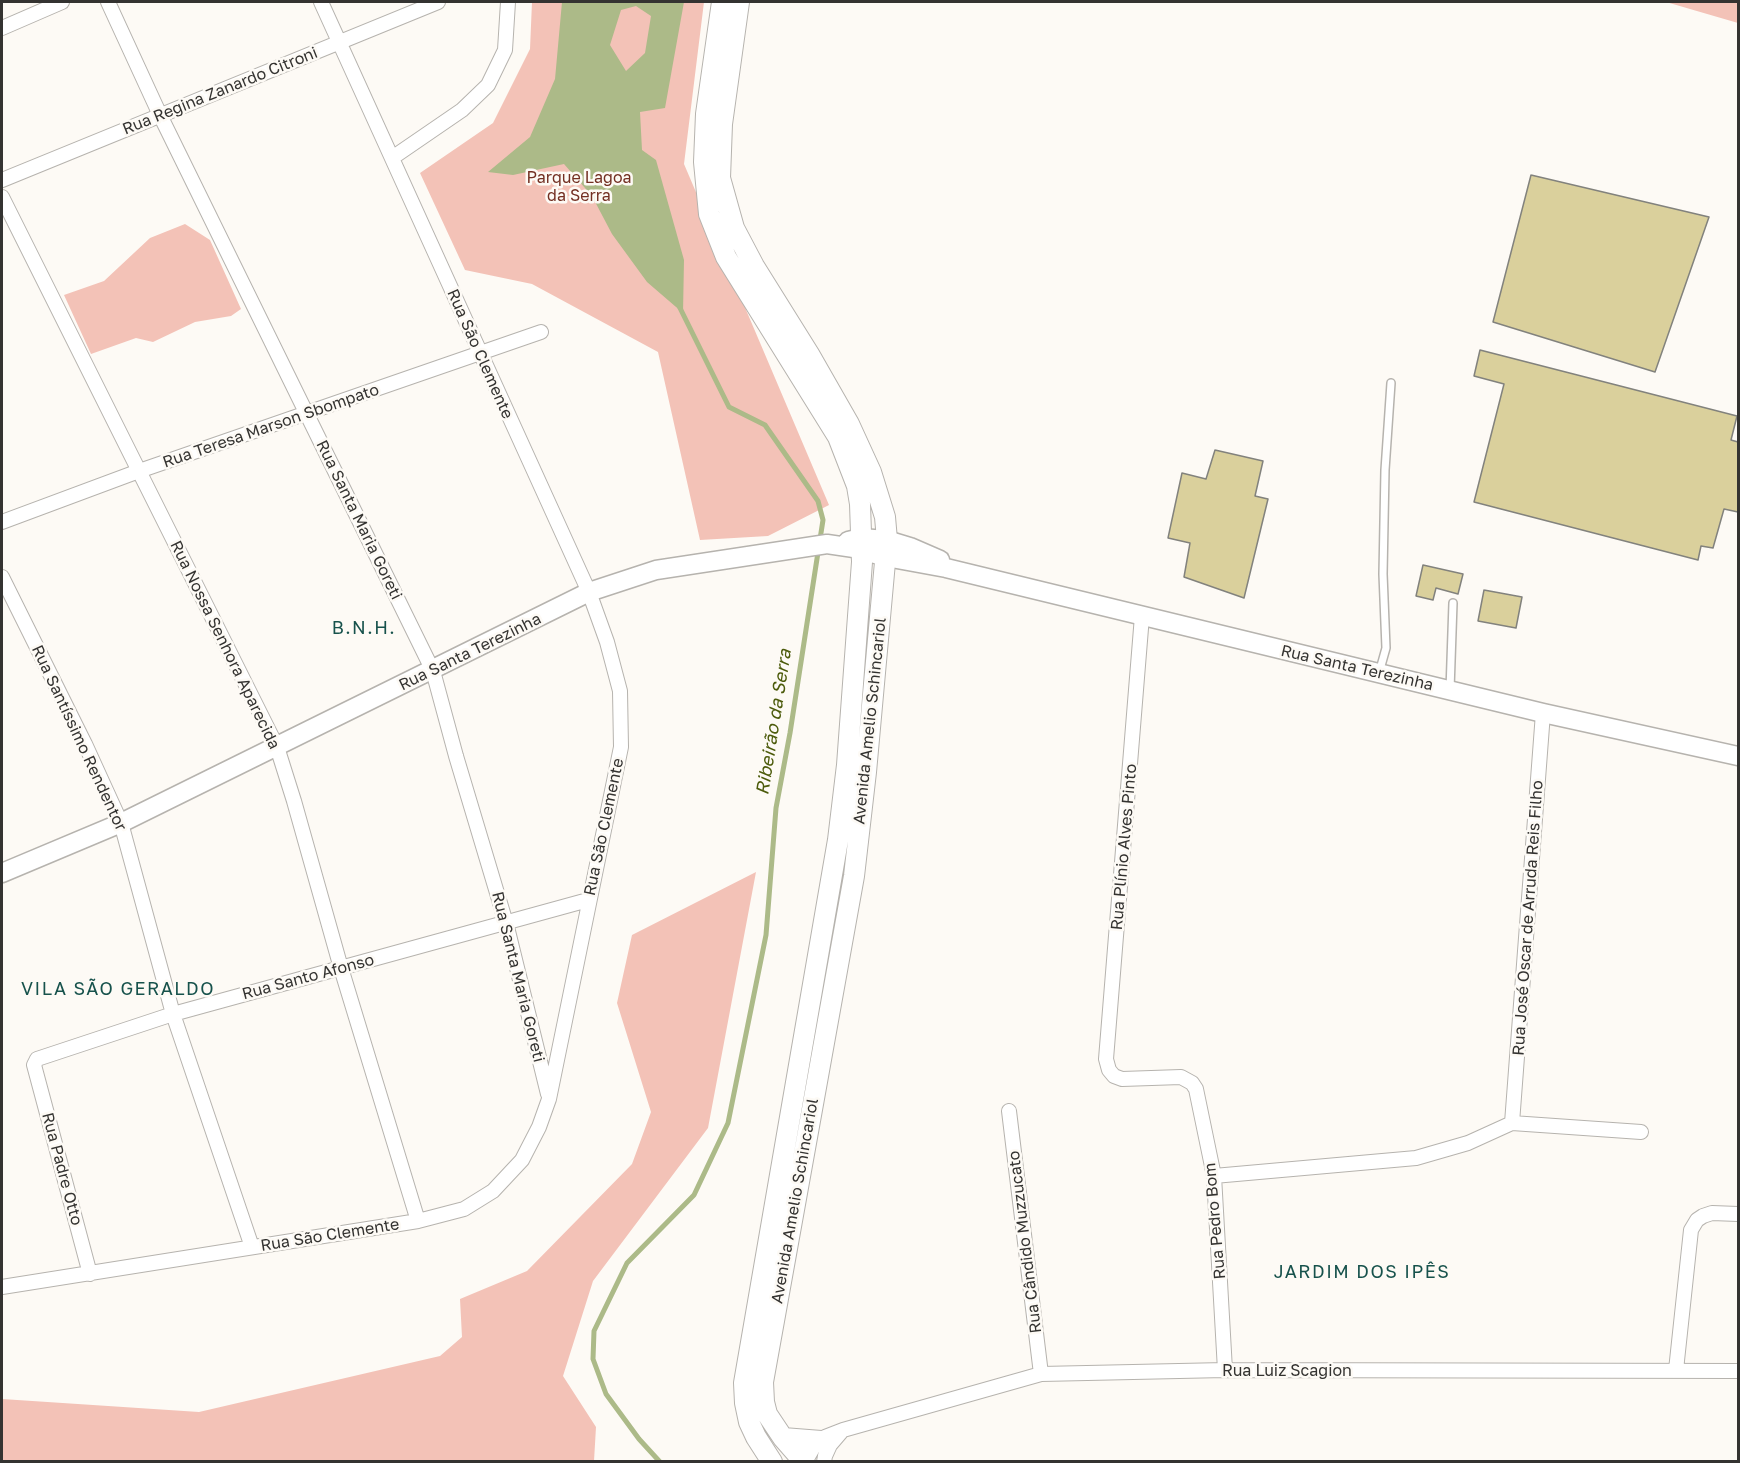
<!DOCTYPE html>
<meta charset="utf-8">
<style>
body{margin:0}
#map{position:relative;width:1740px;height:1463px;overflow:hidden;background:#fdfaf5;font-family:"Golos Text",sans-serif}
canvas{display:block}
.frame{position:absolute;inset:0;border:3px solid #343331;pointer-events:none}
</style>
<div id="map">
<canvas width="1740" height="1463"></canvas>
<div class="frame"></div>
</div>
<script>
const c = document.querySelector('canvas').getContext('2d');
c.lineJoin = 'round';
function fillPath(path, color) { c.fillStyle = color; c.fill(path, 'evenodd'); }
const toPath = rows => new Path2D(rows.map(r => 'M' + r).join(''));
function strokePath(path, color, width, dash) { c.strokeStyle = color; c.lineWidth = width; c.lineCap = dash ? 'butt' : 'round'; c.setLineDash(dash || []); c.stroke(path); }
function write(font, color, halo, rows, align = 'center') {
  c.font = font + ' "Golos Text",sans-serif'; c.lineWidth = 5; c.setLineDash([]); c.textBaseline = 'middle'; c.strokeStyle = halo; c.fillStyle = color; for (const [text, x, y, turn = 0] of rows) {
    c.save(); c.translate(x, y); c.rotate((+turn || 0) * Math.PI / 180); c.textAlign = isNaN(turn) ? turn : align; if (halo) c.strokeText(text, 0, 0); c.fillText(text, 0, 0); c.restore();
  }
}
const green = toPath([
 [532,2,704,2,684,164,829,505,768,536,700,540,658,352,532,284,465,270,420,173,493,123,530,49],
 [1666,2,1738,2,1738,23],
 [185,224,210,240,241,309,231,316,195,322,153,342,136,338,91,354,64,295,104,281,150,238],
 [756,872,708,1128,593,1281,563,1376,596,1427,594,1461,2,1461,2,1399,199,1412,440,1356,462,1337,460,1299,527,1271,632,1164,651,1112,617,1003,632,935]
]);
const water = toPath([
 [562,2,684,2,665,108,640,112,642,150,656,160,684,260,683,313,647,282,612,234,592,196,564,164,513,175,488,172,530,137,555,79],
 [636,6,651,16,645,53,626,71,610,45,621,10]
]);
const stream = toPath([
 [660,1462,639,1439,606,1394,593,1359,594,1331,627,1263,694,1195,728,1123,766,935,776,808,790,733,823,520,818,501,765,425,729,407,680,308]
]);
const building = toPath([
 [1531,175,1709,217,1655,372,1493,322,1531,175],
 [1480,350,1737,416,1731,440,1738,442,1738,512,1724,509,1713,548,1701,546,1698,560,1474,502,1504,384,1474,376,1480,350],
 [1215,450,1263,461,1255,496,1268,499,1244,598,1184,577,1190,543,1168,538,1182,473,1206,479,1215,450],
 [1423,565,1463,574,1458,594,1436,588,1433,600,1416,596,1423,565],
 [1484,590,1522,597,1516,628,1478,621,1484,590]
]);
const service = toPath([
 [1379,673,1386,648,1383,574,1385,470,1391,383],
 [1450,690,1453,603]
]);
const minor = toPath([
 [108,2,160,115,433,671,456,756,506,923,548,1094],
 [2,28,62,2],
 [392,158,462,110,488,85,505,50,508,2],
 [2,180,438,2],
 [2,197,277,747,294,801,341,968,418,1221],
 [2,522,139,471,541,332],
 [2,577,85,744,121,823,173,1014,252,1247],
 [1142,616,1106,1059,1109,1070,1114,1076,1122,1079,1181,1077,1192,1083,1196,1089,1214,1176,1225,1370],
 [1009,1111,1041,1374],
 [1512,1123,1543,713],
 [1214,1176,1416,1158,1468,1143,1512,1123,1641,1132],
 [90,1274,34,1065,37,1059,173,1014,588,900],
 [2,1287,418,1221,464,1209,493,1191,522,1160,539,1127,549,1099,621,747,620,691,607,642,589,592,321,2],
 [1676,1370,1691,1230,1697,1220,1703,1216,1712,1213,1738,1214],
 [805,1462,813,1448,825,1437,843,1430,1041,1374,1225,1370,1738,1371],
 [824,1462,825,1456,830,1445,842,1431]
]);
const tertiary = toPath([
 [848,541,861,538,887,540,910,547,940,560],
 [2,873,121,823,589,592,656,570,827,544,854,548,886,557,946,568,1543,713,1738,756]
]);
const secondary = toPath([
 [722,2,706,114,704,162,709,214,726,257,838,437,857,486,860,504,862,562,847,765,838,840,744,1383,745,1403,749,1422,756,1437,772,1462],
 [739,2,722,124,720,178,734,228,754,266,809,354,849,424,871,472,885,517,887,540,866,772,854,876,763,1382,764,1402,767,1414,783,1438,804,1462],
 [783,1438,821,1441]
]);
const streetNames = [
 ["Rua Regina Zanardo Citroni",220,91,-22],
 ["Rua São Clemente",480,354,66],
 ["Rua Teresa Marson Sbompato",271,426,-19],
 ["Rua Santa Maria Goreti",359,520,64],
 ["Rua Nossa Senhora Aparecida",225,645,64],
 ["Rua Santa Terezinha",470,652,-26],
 ["Rua Santa Terezinha",1357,668,13],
 ["Avenida Amelio Schincariol",870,721,-84],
 ["Rua Santíssimo Rendentor",79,738,65],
 ["Rua São Clemente",604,827,-78],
 ["Rua Plínio Alves Pinto",1124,847,-85],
 ["Rua José Oscar de Arruda Reis Filho",1528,918,-86],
 ["Rua Santo Afonso",308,977,-15],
 ["Rua Santa Maria Goreti",518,977,76],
 ["Rua Padre Otto",62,1169,75],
 ["Avenida Amelio Schincariol",795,1201,-80],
 ["Rua Pedro Bom",1215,1221,-95],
 ["Rua São Clemente",330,1235,-9],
 ["Rua Cândido Muzzucato",1025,1242,-97],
 ["Rua Luiz Scagion",1287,1371]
];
const parkNames = [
 ["Parque Lagoa",579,178],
 ["da Serra",579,196]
];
const neighbourhoodNames = [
 ["B.N.H.",364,628],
 ["VILA SÃO GERALDO",118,989],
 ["JARDIM DOS IPÊS",1362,1272]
];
const waterNames = [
 ["Ribeirão da Serra",774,722,-81]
];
fillPath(green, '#f3c2b7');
fillPath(water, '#acba88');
strokePath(stream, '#acba88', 5);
fillPath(building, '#dad09c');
strokePath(building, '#82827d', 1.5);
strokePath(service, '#b6b3ae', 10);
strokePath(minor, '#b6b3ae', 16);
strokePath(tertiary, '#b6b3ae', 21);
strokePath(secondary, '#b6b3ae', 22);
strokePath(service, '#fff', 7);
strokePath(minor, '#fff', 14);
strokePath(tertiary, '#fff', 18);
strokePath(secondary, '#fff', 20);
write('16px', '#343331', '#fdfaf5', streetNames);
write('16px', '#732f22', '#fdfaf5', parkNames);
c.letterSpacing = '1.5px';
write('18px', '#17524c', '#fdfaf5', neighbourhoodNames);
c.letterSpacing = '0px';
write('italic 18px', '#4c5b0b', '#fdfaf5', waterNames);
</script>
